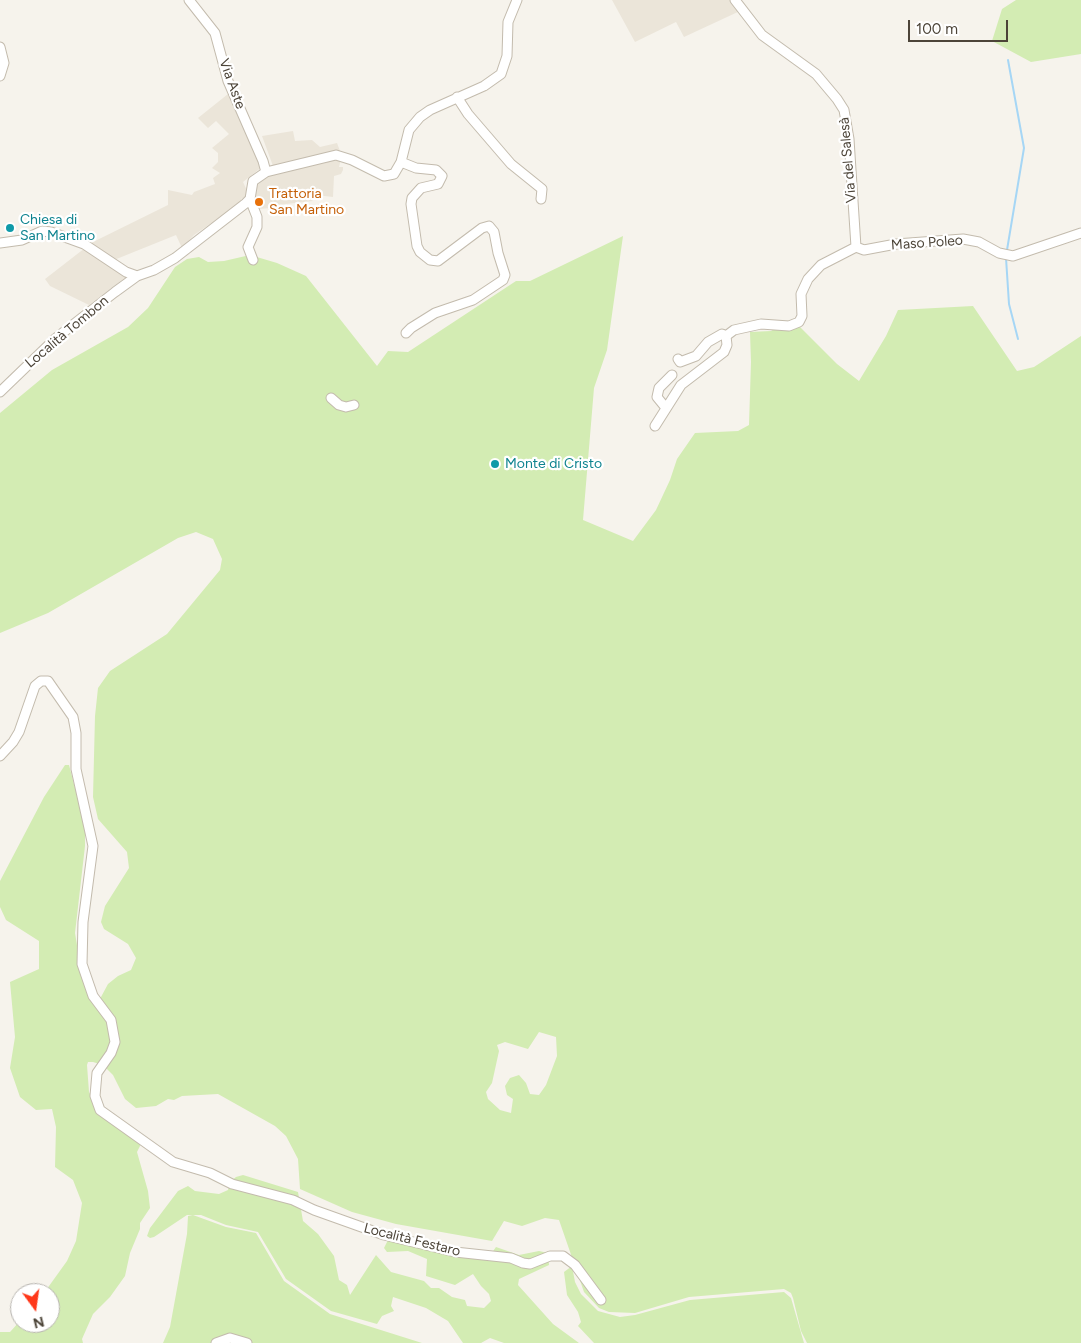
<!DOCTYPE html>
<meta charset="utf-8">
<style>
body{margin:0}
#map{position:relative;width:1081px;height:1343px;overflow:hidden;background:#f6f3ec;font-family:Figtree,sans-serif}
canvas{display:block}
.north{position:absolute;left:10px;top:1283px;width:50px;height:50px;box-sizing:border-box;background:#fff;border:1px solid #b7b4af;border-radius:50%;rotate:166deg;font-size:14px;font-weight:700;line-height:20px;text-align:center;color:#4c4438}
.north::after{content:'';display:block;margin:auto;width:18px;height:22px;background:#ff381a;clip-path:polygon(50% 0,100% 100%,50% 72%,0 100%)}
.scale{position:absolute;left:908px;top:20px;width:100px;height:22px;box-sizing:border-box;border:2px solid #4c4438;border-top:0;padding-left:6px;font-size:15px;line-height:18px;white-space:nowrap;color:#4c4438;-webkit-text-stroke:4px #fff;paint-order:stroke}
</style>
<div id="map">
<canvas width="1081" height="1343"></canvas>
<div class="north">N</div>
<div class="scale">100 m</div>
</div>
<script>
const c = document.querySelector('canvas').getContext('2d');
c.lineJoin = 'round';
function fillPath(path, color) { c.fillStyle = color; c.fill(path, 'evenodd'); }
const toPath = rows => new Path2D(rows.map(r => 'M' + r).join(''));
function strokePath(path, color, width, dash) { c.strokeStyle = color; c.lineWidth = width; c.lineCap = dash ? 'butt' : 'round'; c.setLineDash(dash || []); c.stroke(path); }
function write(font, color, halo, rows, align = 'center') {
  c.font = font + ' Figtree,sans-serif'; c.lineWidth = 4.5; c.setLineDash([]); c.textBaseline = 'middle'; c.strokeStyle = halo; c.fillStyle = color; for (const [text, x, y, turn = 0] of rows) {
    c.save(); c.translate(x, y); c.rotate((+turn || 0) * Math.PI / 180); c.textAlign = isNaN(turn) ? turn : align; if (halo) c.strokeText(text, 0, 0); c.fillText(text, 0, 0); c.restore();
  }
}
const residential = toPath([
 [612,0,732,0,740,11,684,37,676,22,635,42],
 [233,90,262,167,243,182,249,195,241,199,242,202,194,235,182,248,176,235,114,260,91,243,168,205,168,190,192,195,194,192,215,184,213,178,220,173,212,168,218,162,218,153,212,148,229,134,216,121,208,128,198,118],
 [293,131,295,141,312,140,320,147,337,143,340,151,273,166,262,136],
 [341,159,339,167,343,167,343,170,341,174,334,176,333,197,316,195,313,201,277,205,273,205,273,208,257,209,255,188,261,179,282,171],
 [85,248,126,277,89,305,50,286,45,279]
]);
const green = toPath([
 [1016,0,1081,0,1081,54,1031,62,992,41,1002,9],
 [623,236,607,350,594,388,583,520,633,541,656,510,670,480,677,459,695,433,738,431,749,425,751,362,750,332,771,331,782,324,799,326,837,364,859,381,886,336,898,310,973,306,1017,371,1034,367,1081,336,1081,1343,807,1343,801,1331,793,1298,791,1293,784,1289,689,1297,635,1313,609,1312,599,1308,584,1292,559,1220,545,1218,522,1226,504,1221,492,1241,396,1224,352,1212,300,1189,298,1159,286,1136,275,1126,218,1094,182,1096,174,1100,168,1099,156,1106,136,1108,125,1099,113,1075,103,1065,93,1062,88,1062,87,1065,89,1092,94,1101,141,1144,137,1152,148,1191,150,1208,140,1223,140,1229,130,1253,125,1276,110,1297,93,1314,82,1339,83,1343,0,1343,0,1332,10,1332,20,1321,20,1323,50,1323,50,1293,44,1293,67,1261,76,1241,82,1203,73,1180,55,1167,56,1127,52,1109,36,1110,20,1097,10,1068,15,1037,10,982,39,969,39,941,6,920,0,907,0,881,44,797,65,765,69,765,85,826,85,846,75,933,78,951,83,974,101,1006,101,997,108,984,118,976,131,970,136,958,128,944,104,929,101,922,105,906,129,868,127,852,98,819,93,797,95,716,98,688,110,671,167,634,220,570,222,559,213,539,196,532,178,538,48,613,0,633,0,413,52,370,128,327,148,308,175,267,187,259,199,257,208,262,224,261,250,255,277,263,306,276,377,366,388,351,408,352,516,281,530,281],
 [539,1032,556,1037,557,1056,546,1085,539,1095,530,1094,526,1083,519,1075,510,1078,505,1086,507,1095,513,1099,511,1113,500,1110,488,1099,486,1092,492,1083,499,1051,497,1045,505,1042,528,1049],
 [243,1175,298,1192,303,1221,318,1234,334,1256,339,1280,347,1285,350,1295,376,1255,391,1272,424,1281,431,1288,439,1288,452,1297,465,1300,467,1306,484,1308,491,1301,489,1294,481,1286,473,1274,455,1285,426,1276,427,1259,408,1251,387,1252,384,1248,388,1240,407,1239,491,1254,496,1247,519,1255,539,1251,548,1253,549,1265,519,1279,518,1285,553,1324,579,1343,504,1343,490,1338,481,1343,463,1343,448,1321,426,1308,393,1297,391,1306,394,1311,382,1316,377,1324,331,1311,286,1279,258,1232,226,1225,201,1215,187,1215,154,1237,150,1238,147,1236,150,1228,178,1191,188,1186,195,1191,219,1194,228,1190,230,1182,236,1177],
 [193,1215,226,1227,256,1233,284,1281,330,1314,422,1343,163,1343,170,1327,187,1234,188,1216],
 [572,1266,575,1282,581,1294,598,1311,620,1317,635,1315,690,1300,784,1292,791,1298,804,1343,594,1343,578,1326,581,1322,578,1312,567,1295,564,1272]
]);
const stream = toPath([
 [1007,250,1024,148,1008,60],
 [1006,258,1009,304,1018,339]
]);
const minor = toPath([
 [189,0,215,33,228,81,263,161,266,172],
 [735,0,762,35,816,74,837,99,844,110,849,139,856,247],
 [0,47,4,63,0,76],
 [457,97,468,114,511,164,542,189,541,199],
 [401,162,416,168,436,170,442,176,438,184,421,188,412,198,411,204,417,246,420,252,430,260,438,261,482,228,489,226,494,232,498,253,505,275,503,280,473,300,435,313,411,328,406,333],
 [250,199,257,217,257,227,248,247,253,260],
 [0,243,22,240,42,231,51,232,84,244,126,272,137,276],
 [856,247,864,250,896,244,963,239,979,242,999,253,1013,256,1081,233],
 [678,359,680,362,696,356,708,342,722,334,726,336,734,330,761,324,789,326,799,322,802,316,801,294,808,279,821,265,856,247],
 [0,392,56,338,115,292,137,276,154,270,175,258,246,203,250,199,253,181,266,172,336,155,352,160,384,176,394,174,401,162,409,130,420,117,430,110,484,86,501,74,507,56,508,22,517,0],
 [331,398,339,405,346,407,354,405],
 [666,408,657,397,659,388,672,375],
 [655,426,681,385,724,352,727,345,726,336],
 [0,756,13,742,19,732,35,686,41,681,48,681,73,717,76,733,76,769,93,846,83,922,82,964,93,996,111,1020,115,1042,111,1053,97,1073,95,1096,100,1110,173,1162,210,1173,232,1184,293,1200,314,1210,384,1235,455,1252,511,1258,523,1263,530,1264,550,1256,563,1256,575,1265,601,1300],
 [216,1343,230,1338,247,1343]
]);
const markers = [
 [259,202,5,"#e8710a"],
 [10,228,5,"#0f9aa8"],
 [495,464,5,"#0f9aa8"]
];
const streetNames = [
 ["Via Aste",232,84,70],
 ["Via del Salesà",848,160,-95],
 ["Maso Poleo",927,243,-4],
 ["Località Tombon",67,332,-40],
 ["Località Festaro",412,1240,14]
];
const foodNames = [
 ["Trattoria",269,194],
 ["San Martino",269,210]
];
const cultureNames = [
 ["Chiesa di",20,220],
 ["San Martino",20,236],
 ["Monte di Cristo",505,464]
];
fillPath(residential, '#ebe5d9');
fillPath(green, '#d3ecb3');
strokePath(stream, '#a6d6f5', 2);
strokePath(minor, '#c3bbad', 11);
strokePath(minor, '#fff', 9);
for (const [x, y, r, color] of markers) { const dot = new Path2D(); dot.arc(x, y, r, 0, 2 * Math.PI); c.fillStyle = color; c.fill(dot); strokePath(dot, '#fff', 2); }
write('14px', '#4c4438', '#fff', streetNames);
write('14px', '#c56008', '#fff', foodNames, 'left');
write('14px', '#0d838f', '#fff', cultureNames, 'left');
</script>
